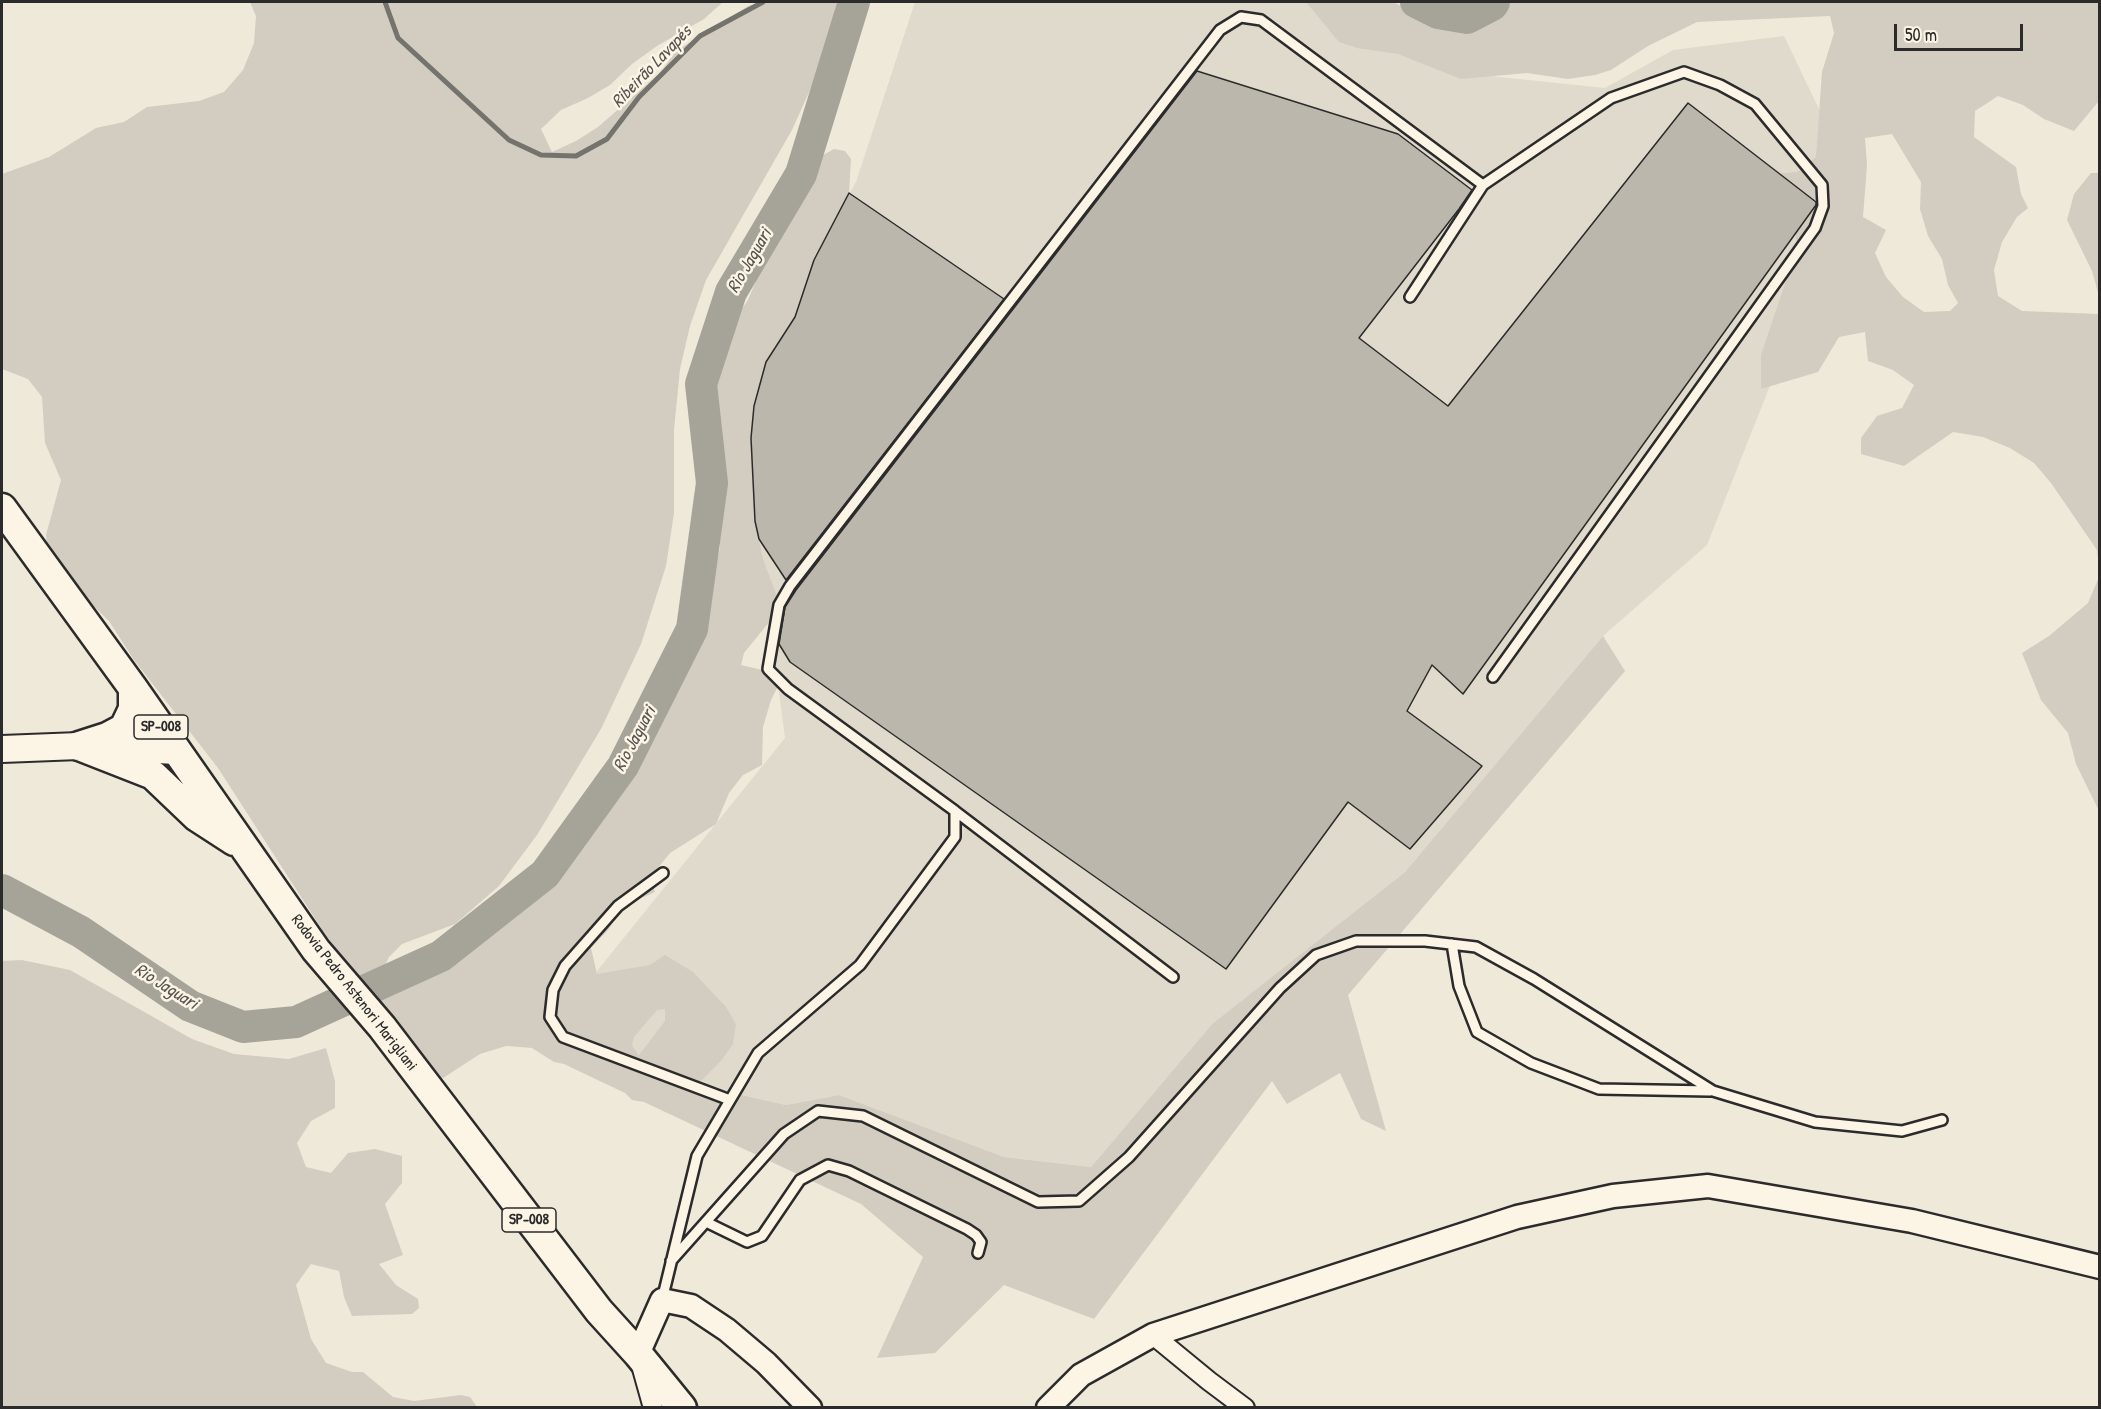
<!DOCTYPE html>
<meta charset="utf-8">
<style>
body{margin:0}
#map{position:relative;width:2101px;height:1409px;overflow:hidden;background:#efe9da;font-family:"Patrick Hand",sans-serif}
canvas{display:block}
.frame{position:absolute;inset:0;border:3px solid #2b2b2b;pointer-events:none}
.scale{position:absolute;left:1894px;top:24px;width:129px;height:27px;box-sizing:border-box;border:3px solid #2b2b2b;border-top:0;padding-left:8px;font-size:18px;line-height:21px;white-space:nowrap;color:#2b2b2b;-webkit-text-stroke:4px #fcf5e5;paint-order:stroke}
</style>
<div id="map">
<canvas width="2101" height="1409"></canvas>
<div class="frame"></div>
<div class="scale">50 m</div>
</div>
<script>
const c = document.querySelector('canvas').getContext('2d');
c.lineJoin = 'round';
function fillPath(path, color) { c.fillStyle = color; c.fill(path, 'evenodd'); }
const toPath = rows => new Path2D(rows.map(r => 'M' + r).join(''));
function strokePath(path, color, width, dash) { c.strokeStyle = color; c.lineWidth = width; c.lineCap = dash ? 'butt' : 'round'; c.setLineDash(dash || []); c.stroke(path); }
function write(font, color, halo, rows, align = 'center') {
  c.font = font + ' "Patrick Hand",sans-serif'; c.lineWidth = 5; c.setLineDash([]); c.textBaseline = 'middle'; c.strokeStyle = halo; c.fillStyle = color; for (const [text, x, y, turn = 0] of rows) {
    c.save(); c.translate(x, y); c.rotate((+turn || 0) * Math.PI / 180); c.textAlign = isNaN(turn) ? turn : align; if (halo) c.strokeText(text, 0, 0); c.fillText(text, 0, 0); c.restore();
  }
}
const built = toPath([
 [915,2,1310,2,1442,71,1605,88,1673,50,1784,36,1852,178,1707,545,1603,636,1405,872,1212,1024,1091,1167,1004,1157,839,1095,786,1105,654,1075,632,1045,593,976,785,738,759,540,772,328,856,182]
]);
const green = toPath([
 [250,2,723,2,704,19,657,46,632,64,610,85,588,98,561,110,541,129,552,152,576,141,598,127,660,73,676,51,748,6,765,2,844,2,814,81,792,130,706,280,690,326,680,369,674,430,674,513,666,566,641,644,601,729,537,835,499,886,455,924,402,944,389,957,382,971,386,977,394,979,439,971,533,897,555,874,590,822,618,792,652,744,690,666,720,548,703,438,698,386,701,369,748,300,798,180,816,159,834,149,845,151,851,159,849,193,814,260,795,317,766,362,754,406,751,438,755,521,763,559,778,599,770,621,744,653,741,665,771,672,778,686,771,700,763,727,762,765,743,775,729,793,716,824,670,853,657,869,652,883,655,892,622,907,609,929,591,948,597,974,650,965,665,955,693,972,726,1007,736,1024,733,1044,720,1062,697,1085,786,1105,839,1095,1004,1157,1091,1167,1212,1024,1405,872,1603,636,1625,671,1348,995,1386,1131,1361,1119,1340,1073,1287,1104,1272,1081,1094,1319,1004,1285,935,1353,877,1358,923,1257,861,1204,644,1102,632,1100,625,1093,564,1064,554,1062,532,1048,506,1046,480,1054,440,1080,398,1033,323,931,218,768,134,660,109,621,50,564,46,535,61,480,45,443,42,397,28,379,2,369,2,174,49,157,96,128,124,122,147,107,199,101,224,92,243,70,254,43,256,16],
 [665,1009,665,1021,639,1055,632,1045,634,1037,657,1010],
 [1306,2,1393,2,1420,15,1447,15,1475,21,1498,10,1507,2,2099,2,2099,101,2074,131,2044,119,2023,105,1998,96,1975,111,1974,137,2016,167,2021,194,2028,208,2017,217,2002,242,1994,270,1998,296,2022,311,2099,314,2099,296,2092,271,2067,220,2074,194,2091,173,2099,173,2099,571,2097,550,2051,483,2034,463,2010,448,1983,437,1953,432,1904,466,1861,454,1861,438,1877,416,1902,408,1914,385,1893,370,1868,361,1865,332,1839,337,1818,372,1761,389,1761,355,1797,248,1793,206,1773,174,1797,172,1816,157,1822,72,1834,33,1830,16,1697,22,1648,46,1611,70,1595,75,1568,79,1527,73,1461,79,1398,54,1357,48,1339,42],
 [1892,134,1921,182,1920,209,1928,236,1942,259,1948,285,1958,303,1950,311,1924,312,1903,297,1886,277,1875,253,1886,230,1863,217,1867,165,1865,138],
 [2099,577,2099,811,2076,764,2068,733,2041,700,2022,653,2049,636,2088,603],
 [22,960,70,970,192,1039,234,1054,289,1059,326,1048,335,1081,335,1108,311,1121,297,1143,306,1167,331,1173,348,1153,375,1149,402,1156,402,1183,385,1204,403,1255,379,1264,396,1285,418,1299,419,1308,412,1314,352,1316,344,1297,339,1271,311,1264,296,1285,311,1339,326,1363,352,1372,363,1372,393,1397,414,1401,461,1395,470,1397,477,1407,2,1407,2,961]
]);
const stream = toPath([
 [385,2,398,38,509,140,541,155,576,156,607,139,639,97,700,36,763,2]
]);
const river = toPath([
 [1416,2,1438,13,1467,18,1492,5,1494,2],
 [2,890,81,932,190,1006,243,1027,296,1022,441,956,545,874,623,766,692,629,712,483,701,384,731,292,801,174,854,2]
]);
const building = toPath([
 [1197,71,1398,134,1472,190,1459,209,1359,338,1448,406,1688,103,1816,202,1816,205,1463,694,1432,665,1407,711,1482,766,1410,849,1348,802,1226,969,790,662,779,644,785,607,796,590,1197,71],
 [849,193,1004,299,786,580,759,539,755,521,751,438,754,406,766,362,795,317,814,260,849,193]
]);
const service = toPath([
 [1410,297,1483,185,1611,98,1684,72,1720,85,1755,104,1822,185,1823,206,1815,228,1493,677],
 [955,811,788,689,768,669,779,605,790,586,1220,30,1241,17,1261,20,1483,185],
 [663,873,618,906,565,966,553,990,550,1017,563,1037,730,1100],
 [1452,944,1459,986,1477,1032,1531,1063,1599,1089,1710,1091],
 [706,1222,747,1242,762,1236,800,1180,828,1165,849,1171,967,1229,976,1235,981,1242,978,1253],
 [671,1261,784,1134,818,1111,863,1116,1038,1202,1079,1201,1129,1157,1280,988,1316,955,1356,941,1425,941,1476,947,1534,979,1713,1091,1815,1122,1902,1131,1942,1120],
 [662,1300,697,1156,758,1053,860,965,955,837,955,811,1173,977]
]);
const minor = toPath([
 [1153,1335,1209,1381,1245,1408],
 [641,1365,653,1408]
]);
const tertiary = toPath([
 [638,1354,662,1300,691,1306,727,1330,766,1363,810,1408],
 [1048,1408,1081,1375,1153,1335,1517,1217,1613,1196,1708,1186,1912,1221,2100,1267]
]);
const secondary = toPath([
 [2,749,79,746,177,751]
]);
const primary = toPath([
 [2,508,133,688,316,950,382,1027,599,1311,638,1354,682,1408],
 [79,746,153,775,197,817,234,841],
 [79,746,107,737,124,728,133,709,133,688]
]);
const shields = [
 [161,727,54],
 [529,1220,54]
];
const shieldNames = [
 ["SP-008",161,727],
 ["SP-008",529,1220]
];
const streetNames = [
 ["Rodovia Pedro Astenori Marigliani",354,993,52]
];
const waterNames = [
 ["Ribeirão Lavapés",652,67,-46],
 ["Rio Jaguari",750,261,-60],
 ["Rio Jaguari",635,739,-62],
 ["Rio Jaguari",166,987,32]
];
fillPath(built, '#e0dacc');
fillPath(green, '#d2cdc0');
strokePath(stream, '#75736d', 5);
strokePath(river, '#a6a399', 32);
fillPath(building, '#bcb7ac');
strokePath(building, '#2b2b2b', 1.5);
strokePath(service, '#2b2b2b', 14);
strokePath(minor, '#2b2b2b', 22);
strokePath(tertiary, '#2b2b2b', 27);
strokePath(secondary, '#2b2b2b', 30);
strokePath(primary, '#2b2b2b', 33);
strokePath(service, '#fcf5e5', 9);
strokePath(minor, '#fcf5e5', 18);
strokePath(tertiary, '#fcf5e5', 22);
strokePath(secondary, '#fcf5e5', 26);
strokePath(primary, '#fcf5e5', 28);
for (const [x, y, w] of shields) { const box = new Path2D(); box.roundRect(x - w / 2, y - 12, w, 24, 4.5); c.fillStyle = '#fcf5e5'; c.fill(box); strokePath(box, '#2b2b2b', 1.5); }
write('bold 15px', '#2b2b2b', null, shieldNames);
write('16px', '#2b2b2b', '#fcf5e5', streetNames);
write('italic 18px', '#565552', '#fcf5e5', waterNames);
</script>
